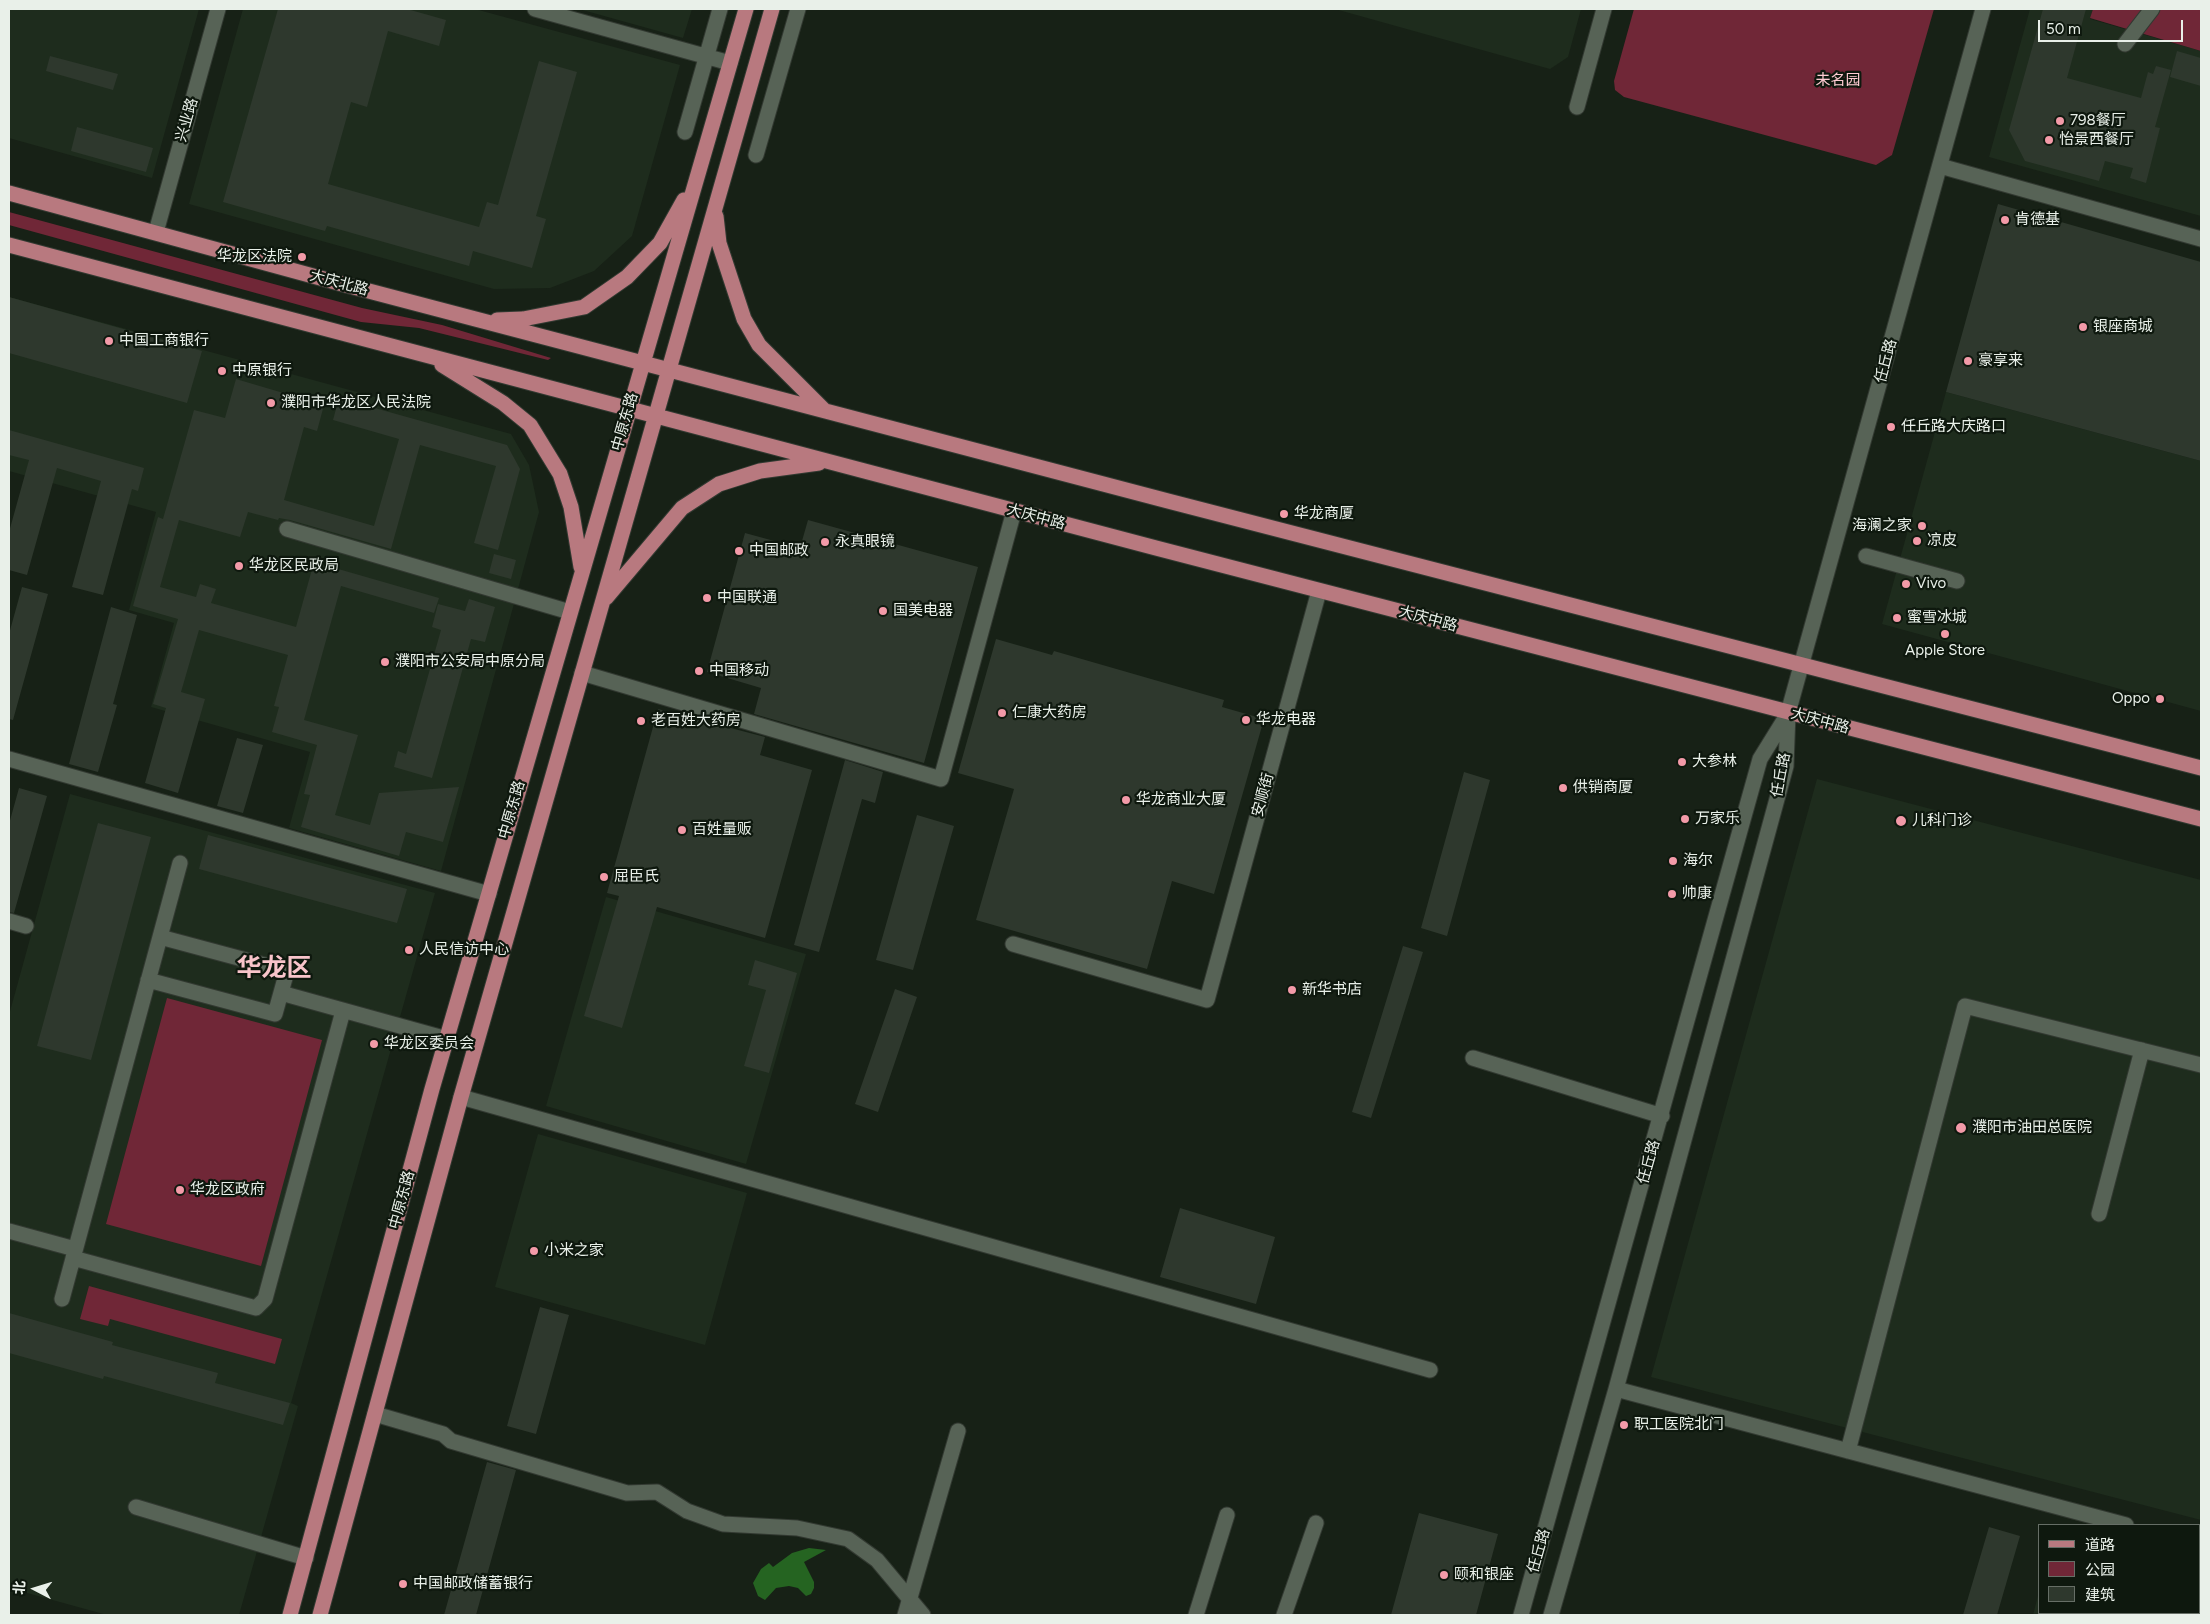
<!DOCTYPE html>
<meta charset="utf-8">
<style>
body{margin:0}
#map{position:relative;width:2210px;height:1624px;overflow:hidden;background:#172116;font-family:Figtree,"Noto Sans SC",sans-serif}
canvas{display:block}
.frame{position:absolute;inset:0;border:10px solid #e9f0e9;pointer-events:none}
.legend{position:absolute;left:2038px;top:1524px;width:162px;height:90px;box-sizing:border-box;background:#0e180e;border:1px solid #666e66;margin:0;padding:6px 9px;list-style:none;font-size:15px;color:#e9f0e9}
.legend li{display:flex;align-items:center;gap:10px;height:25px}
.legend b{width:25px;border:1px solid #666e66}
.north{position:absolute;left:10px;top:1564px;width:50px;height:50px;-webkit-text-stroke:4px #0e180e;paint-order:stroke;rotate:275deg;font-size:14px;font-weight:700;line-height:20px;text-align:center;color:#e9f0e9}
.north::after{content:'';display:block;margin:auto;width:18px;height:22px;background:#e9f0e9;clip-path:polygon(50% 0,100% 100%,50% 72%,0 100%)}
.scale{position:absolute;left:2038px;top:20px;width:145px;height:22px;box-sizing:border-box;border:2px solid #e9f0e9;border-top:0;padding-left:6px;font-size:15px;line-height:18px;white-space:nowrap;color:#e9f0e9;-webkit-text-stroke:4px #0e180e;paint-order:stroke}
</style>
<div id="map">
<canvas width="2210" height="1624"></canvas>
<div class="frame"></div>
<ul class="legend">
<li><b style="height:6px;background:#b8797f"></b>道路</li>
<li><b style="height:14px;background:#702737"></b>公园</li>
<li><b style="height:14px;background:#2e382d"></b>建筑</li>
</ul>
<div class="north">北</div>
<div class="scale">50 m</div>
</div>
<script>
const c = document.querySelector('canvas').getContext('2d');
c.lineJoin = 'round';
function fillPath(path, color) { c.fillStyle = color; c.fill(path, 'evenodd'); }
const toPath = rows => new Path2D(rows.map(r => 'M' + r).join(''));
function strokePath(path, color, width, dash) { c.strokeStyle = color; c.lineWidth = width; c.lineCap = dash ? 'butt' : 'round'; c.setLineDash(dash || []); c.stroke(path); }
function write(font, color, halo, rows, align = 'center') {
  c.font = font + ' Figtree,"Noto Sans SC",sans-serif'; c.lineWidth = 4.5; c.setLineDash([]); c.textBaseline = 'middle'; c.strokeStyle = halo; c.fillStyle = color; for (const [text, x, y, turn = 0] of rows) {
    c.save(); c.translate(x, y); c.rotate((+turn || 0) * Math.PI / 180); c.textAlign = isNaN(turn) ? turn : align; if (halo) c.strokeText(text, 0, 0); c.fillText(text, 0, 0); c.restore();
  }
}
const built = toPath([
 [9,9,199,9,152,178,9,138],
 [243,9,475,9,680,65,632,236,594,271,550,288,494,289,189,204],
 [579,9,692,9,683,38],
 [1335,9,1581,9,1568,57,1550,69],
 [2030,9,2093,9,2090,19,2201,51,2201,216,1989,157],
 [9,297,511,434,529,465,539,512,441,871,289,828,310,752,151,707,174,623,129,610,156,512,9,471],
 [1946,392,2201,461,2201,711,1882,624],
 [1817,779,2201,880,2201,1520,1651,1377],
 [70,794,435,893,291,1403,298,1406,239,1615,107,1615,9,1588,9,1015],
 [606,897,806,954,746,1164,546,1106],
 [538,1134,747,1193,705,1345,495,1287],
 [2199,1570,2201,1571,2201,1615,2033,1615,2039,1592,2039,1613,2199,1613]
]);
const green = toPath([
 [1634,9,1934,9,1892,155,1876,165,1624,97,1615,90,1614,81],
 [2093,9,2201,9,2201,51,2090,18],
 [9,212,362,308,442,325,551,358,548,360,419,328,361,322,9,225],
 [167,998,322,1040,261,1266,106,1224],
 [89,1286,282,1339,275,1364,110,1319,108,1326,80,1319]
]);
const water = toPath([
 [809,1548,826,1550,804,1562,814,1582,814,1588,811,1594,806,1596,798,1588,789,1586,776,1588,765,1600,758,1596,753,1583,761,1569,769,1563,773,1567,792,1553]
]);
const building = toPath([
 [278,9,407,9,446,20,439,46,388,31,367,107,351,102,328,184,479,227,487,202,498,205,539,61,577,72,536,216,546,219,532,268,473,251,469,266,327,226,325,231,223,202],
 [2043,9,2086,9,2067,78,2141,98,2148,72,2153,74,2156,66,2171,70,2155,127,2160,128,2146,183,2130,178,2133,168,2105,161,2099,181,2025,161,2009,130],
 [2177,51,2201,58,2201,86,2170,77],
 [50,56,118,74,113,90,46,71],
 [77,127,153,148,146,172,71,151],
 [1998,204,2201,262,2201,461,1946,392],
 [9,297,202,351,187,403,9,353],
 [236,379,324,405,317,431,304,427,284,500,374,526,399,439,333,420,339,398,507,445,520,469,498,550,474,543,496,466,420,445,391,549,290,520,279,518,278,520,248,512,240,537,179,520,160,587,196,597,200,584,216,589,211,603,296,627,314,562,439,598,434,613,341,586,304,720,358,735,335,815,370,825,379,793,459,787,443,842,406,832,399,856,301,827,310,795,304,794,317,745,272,732,279,707,274,706,288,655,199,630,181,692,205,699,178,793,145,783,166,708,153,704,178,619,133,606,158,517,163,519,194,410,225,418],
 [9,430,144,468,138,491,132,489,103,595,72,587,101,481,57,468,27,575,9,570,9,532,29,460,9,455],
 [808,520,978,567,924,763,754,714,761,688,707,672,745,533,800,548],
 [494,554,516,560,511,579,489,573],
 [22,587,48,594,13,720,9,719,9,634],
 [469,599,495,607,485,642,471,639,432,778,394,767,398,751,406,754,441,630,432,627,438,604,465,611],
 [111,607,137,615,113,704,117,705,98,772,69,764],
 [996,639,1052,655,1054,651,1224,700,1222,707,1264,719,1214,894,1172,881,1147,969,976,920,1014,789,958,773],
 [658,709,765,737,760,755,812,770,765,938,657,907,622,1028,584,1016,619,896,607,893],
 [237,738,263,745,243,813,217,806],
 [845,760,883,772,875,803,862,799,819,952,794,945],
 [1464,772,1490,780,1447,936,1421,928],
 [19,788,47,796,14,913,9,912,9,824],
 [917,815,954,826,913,970,876,960],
 [98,823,151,837,91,1060,37,1046],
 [208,835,407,889,397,923,199,869],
 [1403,946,1423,952,1371,1118,1352,1112],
 [755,960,797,973,769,1073,744,1066,766,990,748,985],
 [895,989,917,997,878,1112,855,1104],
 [1180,1208,1275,1237,1256,1304,1160,1277],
 [540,1307,569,1315,536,1434,507,1426],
 [9,1313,113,1342,112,1345,218,1373,215,1383,290,1403,283,1425,104,1376,103,1379,9,1353],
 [487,1462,516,1470,476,1615,444,1615],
 [1419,1513,1498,1534,1476,1615,1391,1615],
 [1989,1527,2020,1536,1997,1615,1963,1615]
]);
const minor = toPath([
 [535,9,730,63],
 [2125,44,2152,9],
 [1577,107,1604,9],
 [685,132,720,9],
 [756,155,798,9],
 [1940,166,2201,239],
 [156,232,218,9],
 [287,529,570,612],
 [1866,556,1957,581],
 [582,673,941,779,1014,511],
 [9,759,489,894],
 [9,921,26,926],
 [1013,944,1207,1000,1319,591],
 [148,980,275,1014,287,971,160,937],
 [281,993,447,1039],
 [1473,1058,1662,1116],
 [461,1097,1430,1370],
 [2099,1214,2142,1050],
 [9,1231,75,1249],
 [73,1258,256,1308,265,1299,343,1011],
 [62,1299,180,863],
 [1616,1389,2126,1525],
 [375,1414,443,1434,451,1441,627,1493,657,1492,687,1511,723,1524,797,1528,848,1539,877,1560,923,1615],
 [1848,1451,1965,1006,2201,1065],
 [136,1507,306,1558],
 [2199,1545,2201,1545],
 [905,1615,958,1431],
 [1196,1615,1227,1515],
 [1284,1615,1316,1523],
 [1521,1615,1760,759,1786,717],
 [1551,1615,1616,1389,1786,766,1788,713,1983,9]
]);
const major = toPath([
 [9,193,346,285,1168,501,2201,768],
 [716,216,719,243,744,319,759,345,824,410],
 [9,245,1156,548,2201,819],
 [497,320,523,319,584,307,627,277,660,243,684,200],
 [442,365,503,403,530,425,560,474,571,507,581,567],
 [606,598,682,508,719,484,760,471,819,463],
 [290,1615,432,1089,746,9],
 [320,1615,461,1097,772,9]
]);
const markers = [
 [2060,121,5,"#f39aa8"],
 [2049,140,5,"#f39aa8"],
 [2005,220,5,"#f39aa8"],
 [302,257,5,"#f39aa8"],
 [2083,327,5,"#f39aa8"],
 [109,341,5,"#f39aa8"],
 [1968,361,5,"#f39aa8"],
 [222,371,5,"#f39aa8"],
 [271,403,5,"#f39aa8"],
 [1891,427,5,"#f39aa8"],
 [1284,514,5,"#f39aa8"],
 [1922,526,5,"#f39aa8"],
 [1917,541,5,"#f39aa8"],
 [825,542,5,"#f39aa8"],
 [739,551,5,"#f39aa8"],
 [239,566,5,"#f39aa8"],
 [1906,584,5,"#f39aa8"],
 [707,598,5,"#f39aa8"],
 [883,611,5,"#f39aa8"],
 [1897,618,5,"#f39aa8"],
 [1945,634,5,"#f39aa8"],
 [385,662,5,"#f39aa8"],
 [699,671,5,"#f39aa8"],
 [2160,699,5,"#f39aa8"],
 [1002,713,5,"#f39aa8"],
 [1246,720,5,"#f39aa8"],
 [641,721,5,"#f39aa8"],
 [1682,762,5,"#f39aa8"],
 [1563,788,5,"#f39aa8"],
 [1126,800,5,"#f39aa8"],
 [1685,819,5,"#f39aa8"],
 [1901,821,6,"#f39aa8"],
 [682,830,5,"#f39aa8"],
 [1673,861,5,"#f39aa8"],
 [604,877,5,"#f39aa8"],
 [1672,894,5,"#f39aa8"],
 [409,950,5,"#f39aa8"],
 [1292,990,5,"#f39aa8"],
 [374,1044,5,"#f39aa8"],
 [1961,1128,6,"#f39aa8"],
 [180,1190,5,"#f39aa8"],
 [534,1251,5,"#f39aa8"],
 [1624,1425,5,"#f39aa8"],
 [1444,1575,5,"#f39aa8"],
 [403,1584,5,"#f39aa8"]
];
const parkNames = [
 ["未名园",1838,81]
];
const streetNames = [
 ["兴业路",187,120,-74],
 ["大庆北路",339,283,15],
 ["任丘路",1886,361,-75],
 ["中原东路",625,422,-74],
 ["大庆中路",1036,517,15],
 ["大庆中路",1428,619,15],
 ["大庆中路",1820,721,15],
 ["任丘路",1781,775,-79],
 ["安顺街",1263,795,-75],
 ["中原东路",512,810,-74],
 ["任丘路",1649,1162,-74],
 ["中原东路",402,1200,-75],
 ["任丘路",1539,1551,-74]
];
const poiNames = [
 ["798餐厅",2070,121],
 ["怡景西餐厅",2059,140],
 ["肯德基",2015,220],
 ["华龙区法院",292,257,"right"],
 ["银座商城",2093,327],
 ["中国工商银行",119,341],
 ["豪享来",1978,361],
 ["中原银行",232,371],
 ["濮阳市华龙区人民法院",281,403],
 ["任丘路大庆路口",1901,427],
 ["华龙商厦",1294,514],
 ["海澜之家",1912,526,"right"],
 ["凉皮",1927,541],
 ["永真眼镜",835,542],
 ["中国邮政",749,551],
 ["华龙区民政局",249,566],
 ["Vivo",1916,584],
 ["中国联通",717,598],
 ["国美电器",893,611],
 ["蜜雪冰城",1907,618],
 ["Apple Store",1945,651,"center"],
 ["濮阳市公安局中原分局",395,662],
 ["中国移动",709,671],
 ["Oppo",2150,699,"right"],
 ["仁康大药房",1012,713],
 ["华龙电器",1256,720],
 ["老百姓大药房",651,721],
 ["大参林",1692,762],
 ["供销商厦",1573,788],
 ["华龙商业大厦",1136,800],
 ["万家乐",1695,819],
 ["儿科门诊",1912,821],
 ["百姓量贩",692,830],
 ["海尔",1683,861],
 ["屈臣氏",614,877],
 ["帅康",1682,894],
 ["人民信访中心",419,950],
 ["新华书店",1302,990],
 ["华龙区委员会",384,1044],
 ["濮阳市油田总医院",1972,1128],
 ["华龙区政府",190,1190],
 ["小米之家",544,1251],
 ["职工医院北门",1634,1425],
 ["颐和银座",1454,1575],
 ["中国邮政储蓄银行",413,1584]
];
const townNames = [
 ["华龙区",274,969]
];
fillPath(built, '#1e2c1d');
fillPath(green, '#702737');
fillPath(water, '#256421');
fillPath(building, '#2e382d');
strokePath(minor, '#323931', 17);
strokePath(major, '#323931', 17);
strokePath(minor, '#576356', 15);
strokePath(major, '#b8797f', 15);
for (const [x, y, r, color] of markers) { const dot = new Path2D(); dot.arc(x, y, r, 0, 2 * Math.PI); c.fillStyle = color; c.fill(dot); strokePath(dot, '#0e180e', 2); }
write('15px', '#ffcbd2', '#0e180e', parkNames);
write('15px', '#e9f0e9', '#0e180e', streetNames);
write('15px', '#e9f0e9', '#0e180e', poiNames, 'left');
write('bold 25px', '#f8c4ca', '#0e180e', townNames);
</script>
